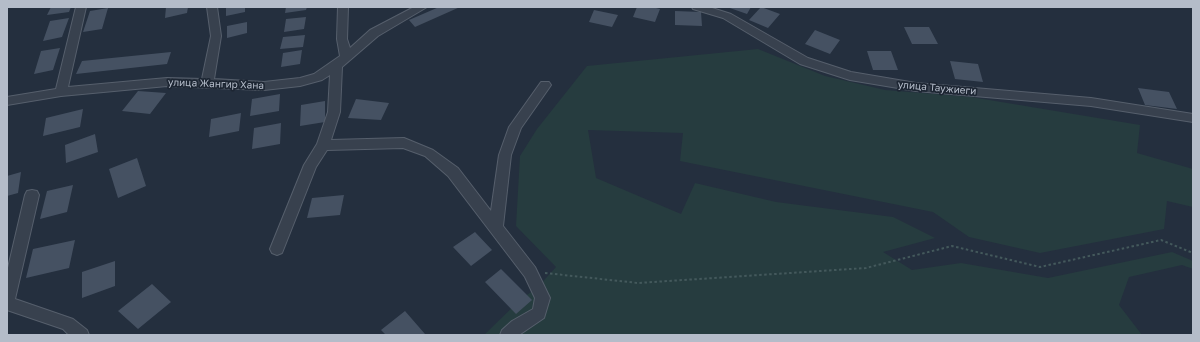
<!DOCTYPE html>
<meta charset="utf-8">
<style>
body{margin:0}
#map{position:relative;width:1200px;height:342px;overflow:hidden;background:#242f3e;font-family:"Golos Text",sans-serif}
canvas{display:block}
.frame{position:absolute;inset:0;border:8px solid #b4bcc9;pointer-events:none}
</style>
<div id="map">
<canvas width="1200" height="342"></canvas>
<div class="frame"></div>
</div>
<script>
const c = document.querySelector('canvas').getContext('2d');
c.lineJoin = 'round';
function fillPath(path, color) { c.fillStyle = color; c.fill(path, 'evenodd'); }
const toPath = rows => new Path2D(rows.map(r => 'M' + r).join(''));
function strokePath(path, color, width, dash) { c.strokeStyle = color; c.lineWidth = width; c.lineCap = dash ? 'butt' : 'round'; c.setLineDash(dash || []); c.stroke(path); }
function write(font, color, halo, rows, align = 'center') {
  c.font = font + ' "Golos Text",sans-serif'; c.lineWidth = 3.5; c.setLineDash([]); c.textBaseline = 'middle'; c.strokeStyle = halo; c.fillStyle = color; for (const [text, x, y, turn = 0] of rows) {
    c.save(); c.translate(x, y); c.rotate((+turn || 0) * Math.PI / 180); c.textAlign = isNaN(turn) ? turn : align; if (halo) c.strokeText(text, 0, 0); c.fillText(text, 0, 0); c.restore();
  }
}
const green = toPath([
 [758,49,825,76,885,90,971,97,1140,125,1137,153,1193,169,1193,207,1167,201,1164,229,1040,253,969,237,933,212,680,161,683,133,588,130,596,178,681,214,695,183,776,202,893,217,935,238,883,252,912,270,961,263,1048,278,1172,252,1193,261,1193,269,1182,265,1129,277,1119,305,1142,335,484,335,521,299,537,288,556,267,516,226,520,156,537,129,587,66]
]);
const building = toPath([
 [51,7,71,7,69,12,47,15],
 [166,7,188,7,187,13,165,18],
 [226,7,245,7,245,12,226,16],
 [286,7,307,7,306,10,285,13],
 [439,7,460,7,415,27,409,20],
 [637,7,652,7,660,9,655,22,633,17],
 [727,7,751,7,747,14],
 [761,7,780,14,768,28,749,20],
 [108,8,102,29,83,32,90,11],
 [594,10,618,15,612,27,589,22],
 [675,11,701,12,702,26,675,25],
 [306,17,304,29,284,32,286,19],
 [69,18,62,37,43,41,50,21],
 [247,22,247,33,227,38,227,26],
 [904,27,929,27,938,44,912,44],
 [815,30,840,40,830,54,805,44],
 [305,35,303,47,280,49,283,37],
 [60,48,53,70,34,74,41,51],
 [302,50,300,64,281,67,283,53],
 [867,51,891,51,898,70,873,70],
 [171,52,167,64,76,74,82,61],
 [950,61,978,64,983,82,955,79],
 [1138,88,1169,92,1177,109,1145,105],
 [138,91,166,93,150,114,122,111],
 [280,94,279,111,250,116,252,99],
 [356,99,389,103,381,120,348,118],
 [325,101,325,122,300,126,301,105],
 [83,109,80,127,43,136,46,118],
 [241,113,239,131,209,137,211,119],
 [281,123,280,144,252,149,254,128],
 [95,134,98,152,66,163,65,145],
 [137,158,146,186,118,198,109,169],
 [21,172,18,193,7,196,7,176],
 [73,185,67,212,40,219,47,191],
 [344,195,340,215,307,218,312,198],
 [475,232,492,250,471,266,453,247],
 [75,240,69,268,26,278,33,249],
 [115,261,115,286,82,298,82,272],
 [501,269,532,300,516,314,485,282],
 [152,284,171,302,138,329,118,311],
 [405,311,425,334,386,335,381,330]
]);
const path = toPath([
 [545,273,638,283,866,268,952,246,1040,267,1161,240,1193,253]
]);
const minor = toPath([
 [76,7,86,7,68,87,167,78,202,79,211,36,207,7,217,7,221,36,214,79,264,82,300,78,314,74,340,56,337,39,338,7,348,7,347,39,350,48,370,30,414,7,427,7,378,36,342,67,340,112,331,140,404,138,433,150,458,168,491,211,499,155,509,127,541,82,549,82,551,85,549,88,521,128,511,155,503,226,535,267,550,298,544,318,519,335,500,335,502,330,512,321,533,309,535,298,525,277,448,176,425,156,403,148,327,150,316,167,282,253,277,255,272,253,270,249,304,165,317,144,328,112,330,75,322,80,300,86,264,90,167,86,61,96,7,105,7,97,56,89,76,7],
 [692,7,709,7,731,14,808,58,851,72,916,83,1091,98,1193,114,1193,122,1091,106,916,91,850,80,800,64,723,18,693,9,692,7],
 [32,190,37,191,39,195,15,299,73,319,87,330,89,335,69,335,63,329,7,310,7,272,25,195,27,191,32,190]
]);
const streetNames = [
 ["улица Жангир Хана",216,84,2],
 ["улица Таужиеги",937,88,5]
];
fillPath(green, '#263c3f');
fillPath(building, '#455162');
strokePath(minor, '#565f6c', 2);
strokePath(path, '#44595c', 2, [2.5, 2.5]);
fillPath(minor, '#38414e');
write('10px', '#b4bcc9', '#1d2633', streetNames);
</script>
